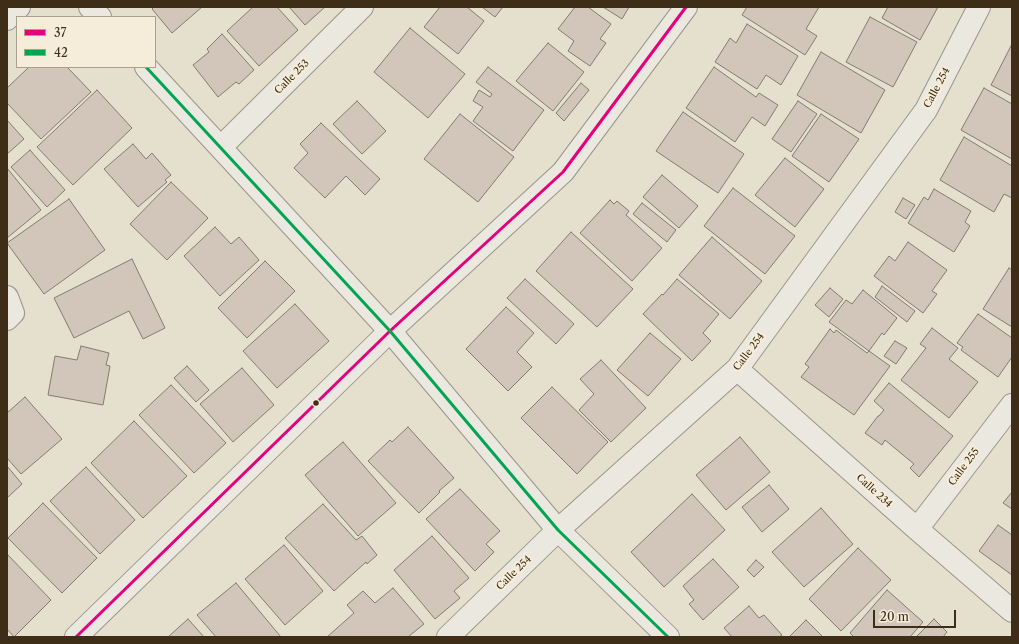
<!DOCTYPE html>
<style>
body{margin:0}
#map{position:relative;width:1019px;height:644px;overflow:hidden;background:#e5dfce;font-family:"Libre Caslon Text",serif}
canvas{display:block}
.frame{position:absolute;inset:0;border:8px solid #3e2d17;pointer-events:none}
.legend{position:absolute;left:16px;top:16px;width:140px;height:52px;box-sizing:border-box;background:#f5edd9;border:1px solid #aca08b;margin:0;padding:5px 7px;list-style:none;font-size:12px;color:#3e2d17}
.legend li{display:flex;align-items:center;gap:8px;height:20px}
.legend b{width:20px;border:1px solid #aca08b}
.scale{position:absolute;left:873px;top:610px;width:83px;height:18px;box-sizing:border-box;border:2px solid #3e2d17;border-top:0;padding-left:5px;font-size:12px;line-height:14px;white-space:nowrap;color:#3e2d17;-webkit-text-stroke:3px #f5edd9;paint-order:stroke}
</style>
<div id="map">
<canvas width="1019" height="644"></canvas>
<div class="frame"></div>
<ul class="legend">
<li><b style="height:5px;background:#e5007d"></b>37</li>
<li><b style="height:5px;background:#00a651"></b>42</li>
</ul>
<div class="scale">20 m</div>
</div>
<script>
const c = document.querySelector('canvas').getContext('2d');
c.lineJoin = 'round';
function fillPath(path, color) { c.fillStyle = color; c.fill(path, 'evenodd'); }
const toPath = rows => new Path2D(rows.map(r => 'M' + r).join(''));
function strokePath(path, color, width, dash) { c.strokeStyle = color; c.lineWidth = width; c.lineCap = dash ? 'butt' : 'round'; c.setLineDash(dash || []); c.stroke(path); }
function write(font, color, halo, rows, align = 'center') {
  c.font = font + ' "Libre Caslon Text",serif'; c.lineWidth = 4; c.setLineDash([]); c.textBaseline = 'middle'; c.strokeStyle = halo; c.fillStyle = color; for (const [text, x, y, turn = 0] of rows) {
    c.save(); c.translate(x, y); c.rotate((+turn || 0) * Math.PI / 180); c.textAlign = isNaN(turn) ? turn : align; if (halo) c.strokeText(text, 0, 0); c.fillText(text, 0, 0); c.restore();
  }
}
const building = toPath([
 [154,7,202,7,172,33,152,9,154,7],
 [253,7,277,7,298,30,259,66,227,31,253,7],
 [289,7,325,7,305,25,289,7],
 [440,7,467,7,484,21,458,54,424,27,440,7],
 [482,7,503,7,495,17,482,7],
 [575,7,588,7,611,24,600,39,606,43,590,66,568,51,574,41,558,29,575,7],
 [603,7,629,7,622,19,603,7],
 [747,7,819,7,806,29,817,36,805,55,742,15,747,7],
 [888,7,938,7,920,40,882,18,888,7],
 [870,17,917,42,893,87,846,62,870,17],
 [747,24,798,56,781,85,766,75,757,89,715,62,730,38,736,43,747,24],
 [410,28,465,74,428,118,374,72,410,28],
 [222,34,254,70,239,84,236,82,218,97,193,65,209,52,207,49,222,34],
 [548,43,584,72,553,111,516,81,548,43],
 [1012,44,1012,96,991,85,1012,44],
 [821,52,885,90,861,133,797,95,821,52],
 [29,67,67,67,91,92,41,139,7,103,7,88,29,67],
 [488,67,544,110,513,151,473,121,483,107,473,101,479,90,490,97,492,94,476,82,488,67],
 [714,67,756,97,759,93,778,105,765,126,752,117,735,142,686,108,714,67],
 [581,83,589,90,564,121,556,113,581,83],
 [984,88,1012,104,1012,159,961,130,984,88],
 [97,90,132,128,73,185,37,147,97,90],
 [357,101,386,131,362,154,333,124,357,101],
 [798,101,817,114,791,152,772,139,798,101],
 [683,112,744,154,718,193,656,151,683,112],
 [460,114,514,157,478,202,424,159,460,114],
 [821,114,859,139,829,182,792,156,821,114],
 [7,120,24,139,7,154,7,120],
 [321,123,380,179,365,195,346,176,325,198,294,168,308,153,300,144,321,123],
 [964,137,1012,166,1012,198,1004,194,994,212,940,180,964,137],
 [133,144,146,159,152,153,171,175,165,180,167,182,138,207,104,169,133,144],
 [30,150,65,190,47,207,11,167,30,150],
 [785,158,824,189,795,227,755,195,785,158],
 [7,168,41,210,7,238,7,168],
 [662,175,698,206,679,228,643,197,662,175],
 [171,182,208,218,167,260,130,224,171,182],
 [733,188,795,236,765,274,704,226,733,188],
 [934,189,971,211,965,222,970,226,954,252,908,223,924,197,928,200,934,189],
 [903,198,915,205,906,219,895,212,903,198],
 [69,199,105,250,44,294,7,243,69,199],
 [610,200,614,204,617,201,629,211,626,215,662,248,632,281,580,233,610,200],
 [642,203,676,230,667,242,633,214,642,203],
 [215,227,231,244,239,237,259,260,220,296,184,256,215,227],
 [571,232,633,289,597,327,536,271,571,232],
 [712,237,762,281,730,319,679,275,712,237],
 [908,242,947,270,932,291,937,294,923,313,874,276,889,256,895,261,908,242],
 [132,259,165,328,143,339,129,311,74,338,54,298,132,259],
 [265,261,295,291,247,338,218,308,265,261],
 [1009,268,1012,270,1012,327,983,309,1009,268],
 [525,279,574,324,556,344,507,298,525,279],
 [677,279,719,314,703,333,711,341,692,361,643,314,662,294,663,295,677,279],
 [882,286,915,311,907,322,875,297,882,286],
 [830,288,843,299,829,317,815,305,830,288],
 [863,290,897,318,884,335,882,333,869,351,829,322,846,300,852,304,863,290],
 [295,304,329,341,277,388,243,351,295,304],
 [506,307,534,333,517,352,532,367,508,391,466,349,506,307],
 [978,314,1012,338,1012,357,998,377,961,350,963,347,957,343,978,314],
 [932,328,958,348,949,359,978,382,949,418,901,380,926,348,920,344,932,328],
 [830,329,834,333,836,330,867,353,869,351,890,366,854,415,801,377,809,367,805,364,830,329],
 [650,333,681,359,648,396,617,370,650,333],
 [895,341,907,348,896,364,884,356,895,341],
 [81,346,109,353,106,365,110,366,103,405,48,395,55,356,77,360,81,346],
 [601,360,646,408,611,442,579,410,594,394,580,379,601,360],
 [187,366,209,390,196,402,174,378,187,366],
 [242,368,274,405,233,442,200,404,242,368],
 [889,383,953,436,919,477,910,468,914,464,885,440,882,445,865,433,878,416,879,416,884,410,874,401,889,383],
 [171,385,226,443,194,473,139,415,171,385],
 [552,387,608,442,577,474,521,418,552,387],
 [25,397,62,439,21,474,7,458,7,413,25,397],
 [134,421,187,476,143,518,91,463,134,421],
 [408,427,454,478,439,491,440,492,419,513,368,461,390,440,392,442,408,427],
 [740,437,770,472,726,510,696,475,740,437],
 [343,442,396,503,358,536,305,475,343,442],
 [7,466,22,484,7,498,7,466],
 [86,467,135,520,100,554,50,501,86,467],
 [769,485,789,509,762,532,742,507,769,485],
 [460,489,500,531,486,544,494,552,475,571,426,519,460,489],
 [1012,492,1012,509,1003,503,1012,492],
 [692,494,725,530,664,587,631,552,692,494],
 [43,503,97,558,62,593,8,538,43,503],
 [323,504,356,540,362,536,377,555,367,564,366,562,334,591,285,538,323,504],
 [821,508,853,544,804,587,772,552,821,508],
 [998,525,1012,535,1012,575,979,551,998,525],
 [432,536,469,578,454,591,460,598,435,619,394,570,432,536],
 [284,545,323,591,285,625,245,579,284,545],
 [858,548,891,580,841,631,809,599,858,548],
 [7,554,51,600,14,637,7,629,7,554],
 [713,559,739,587,703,620,689,604,694,600,683,586,713,559],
 [756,560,764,567,754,577,747,570,756,560],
 [236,583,281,637,216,637,197,615,236,583],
 [393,588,424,624,408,637,327,637,354,613,347,605,363,591,375,603,393,588],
 [887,590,923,622,910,637,854,637,850,633,887,590],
 [749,606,759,618,764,615,782,635,779,637,732,637,724,628,749,606],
 [188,619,204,637,168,637,188,619],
 [934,619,947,632,943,637,916,637,934,619],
 [806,620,823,637,789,637,806,620]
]);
const minor = toPath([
 [90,7,100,17],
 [7,19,19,7],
 [146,67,390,331,558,530,668,637],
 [221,147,362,7],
 [7,297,13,313,7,319],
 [737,369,917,529,1012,611],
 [917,529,1012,405],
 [448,637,558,530,737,369,926,110,979,7]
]);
const tertiary = toPath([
 [76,637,390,331,563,172,686,7]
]);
const bus1 = toPath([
 [76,637,390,331,563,172,686,7]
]);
const bus2 = toPath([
 [146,67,390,331,558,530,668,637]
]);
const markers = [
 [316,403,3.5,"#3e2d17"]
];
const streetNames = [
 ["Calle 253",292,77,-45],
 ["Calle 254",937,88,-62],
 ["Calle 254",749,352,-53],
 ["Calle 255",964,467,-53],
 ["Calle 234",874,491,42],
 ["Calle 254",514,573,-44]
];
fillPath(building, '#d2c5ba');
strokePath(building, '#827c70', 1);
strokePath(minor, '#9a9588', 24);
strokePath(tertiary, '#9a9588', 24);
strokePath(minor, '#ebe8df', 22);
strokePath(tertiary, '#ebe8df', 22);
strokePath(bus1, '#e5007d', 3);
strokePath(bus2, '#00a651', 3);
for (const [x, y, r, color] of markers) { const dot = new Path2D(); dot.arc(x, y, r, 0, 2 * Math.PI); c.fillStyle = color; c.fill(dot); strokePath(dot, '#f5edd9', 1.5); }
write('10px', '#3e2d17', '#f5edd9', streetNames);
</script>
